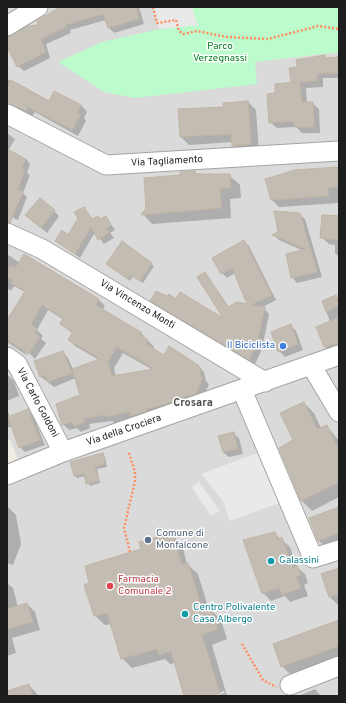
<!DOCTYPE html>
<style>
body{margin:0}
#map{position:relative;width:346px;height:703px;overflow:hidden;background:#efece2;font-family:Overpass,sans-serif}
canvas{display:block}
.frame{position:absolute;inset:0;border:8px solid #1d1d1d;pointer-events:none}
</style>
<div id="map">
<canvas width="346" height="703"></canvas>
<div class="frame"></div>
</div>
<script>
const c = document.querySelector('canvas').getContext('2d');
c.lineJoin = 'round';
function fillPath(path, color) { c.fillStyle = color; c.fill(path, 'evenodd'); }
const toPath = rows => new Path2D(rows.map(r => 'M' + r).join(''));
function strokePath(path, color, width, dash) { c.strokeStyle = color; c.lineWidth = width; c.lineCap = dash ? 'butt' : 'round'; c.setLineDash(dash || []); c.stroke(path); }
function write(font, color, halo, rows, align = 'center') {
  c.font = font + ' Overpass,sans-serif'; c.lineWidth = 3; c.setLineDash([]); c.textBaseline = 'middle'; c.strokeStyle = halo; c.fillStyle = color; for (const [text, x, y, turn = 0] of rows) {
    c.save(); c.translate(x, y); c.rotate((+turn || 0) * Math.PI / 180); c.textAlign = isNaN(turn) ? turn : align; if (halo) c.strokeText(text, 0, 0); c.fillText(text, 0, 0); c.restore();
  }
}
const residential = toPath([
 [7,7,339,7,339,696,7,696,7,478,23,471,10,440,7,439]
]);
const park = toPath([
 [192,7,339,7,339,52,255,62,257,84,135,98,104,92,58,62,102,42,155,30,197,25]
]);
const parking = toPath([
 [153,7,192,7,198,25,159,29],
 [257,453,279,503,230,521,223,501,201,474],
 [199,482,220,511,211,516,192,487]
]);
const shadow = toPath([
 [64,7,139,7,144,24,114,33,108,27,106,20,70,30,71,33,46,44,50,58,24,71,18,66,7,45,7,38,40,26],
 [325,56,327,59,339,58,339,78,323,78,323,87,306,88,307,103,312,103,319,109,320,133,302,133,296,127,277,128,270,122,276,94,293,83,290,69,298,68,314,59,314,57],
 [7,79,49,102,55,92,81,105,87,112,84,118,86,121,78,136,35,112,32,117,7,106],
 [248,102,256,110,259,152,240,153,233,145,232,142,189,145,181,137,179,110,225,108],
 [7,133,15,139,8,151,26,159,30,164,27,173,30,175,23,193,27,197,18,220,7,215],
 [339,168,339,203,279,207,272,200],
 [195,172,198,175,229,175,240,185,241,198,230,199,231,218,152,224,143,214,181,176],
 [84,209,93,220,100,220,106,217,115,230,110,233,114,238,104,244,95,232,80,258,56,241,68,236],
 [54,211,59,216,47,233,26,215],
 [299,214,305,219,322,277,297,283,292,277,304,251,279,240,274,235],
 [339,217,339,257,335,253,335,245,329,244,321,237],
 [244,241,249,246,276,300,261,308,264,308,269,314,262,349,255,364,156,305,151,300,177,300,226,321,205,273,229,307,248,305,235,273,227,278,222,273],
 [123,242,154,266,143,283,133,276,130,281,107,264],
 [7,254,20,263,99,300,105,306,102,310,141,333,154,347,153,349,164,356,198,365,204,372,206,381,209,384,202,400,114,423,112,421,89,424,90,428,81,432,77,428,69,430,63,424,81,396,76,378,54,387,40,376,63,352,68,358,73,369,99,360,75,346,69,340,73,334,61,324,64,320,48,310,37,330,43,336,41,339,46,343,35,359,26,350,24,351,28,356,7,342,7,317,9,319,25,292,14,286,11,291,7,288],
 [123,353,153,370,116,377,114,368],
 [336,296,339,299,339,348,330,352,325,347,330,322,323,302],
 [290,325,296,331,303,350,285,357,279,351],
 [9,376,14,381,19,396,7,401,7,377],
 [304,403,314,413,321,428,327,426,339,441,339,497,312,511,302,501,280,449,295,441],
 [7,409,10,417,28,410,33,416,45,445,25,452,20,447,12,426,7,428],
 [233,433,239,438,243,454,229,457,223,452],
 [102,454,105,457,107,467,97,469,100,483,90,486,86,476,77,478,75,476],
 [7,506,16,515,21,544,13,565,7,563],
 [339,508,339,544,327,549,319,541],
 [171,534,182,544,187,564,198,574,209,610,211,610,221,620,227,639,212,645,227,696,215,696,225,693,224,691,208,696,186,696,175,663,170,664,165,659,132,668,122,658,111,624,105,625,94,615,91,583,142,550],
 [275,534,290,547,297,567,305,574,308,583,304,585,308,596,290,602,285,596,271,601,263,593],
 [339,569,339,604,338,605,330,597,322,575],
 [7,583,13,588,18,607,27,604,35,612,40,630,12,638,16,653,7,656],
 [339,622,339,659,292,676,282,666],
 [29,685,39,696,7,696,7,692],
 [315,689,321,696,299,696]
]);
const building = toPath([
 [60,7,136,7,139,19,108,28,103,14,65,25,66,27,41,39,46,52,17,67,7,47,7,37,28,26,38,25,37,21,60,7],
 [325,55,326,58,339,57,339,73,317,73,317,81,300,82,302,102,313,102,314,127,295,127,294,121,269,123,267,94,275,93,275,84,296,82,291,82,289,68,297,67,296,60,325,55],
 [11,80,49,101,54,91,81,105,77,113,81,114,72,130,28,107,26,111,7,103,7,88,11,80],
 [248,101,251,144,232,146,231,134,180,137,178,109,224,107,223,103,248,101],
 [7,149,26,159,22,168,25,170,18,189,23,192,10,223,7,222,7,149],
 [339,167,339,187,328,188,329,196,271,200,265,179,295,170,339,167],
 [195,171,196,174,230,174,231,188,220,189,222,208,141,215,146,208,144,178,180,175,180,172,195,171],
 [40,198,55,210,41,228,25,215,40,198],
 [84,207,92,219,98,216,100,219,106,216,111,225,105,229,110,232,98,240,91,227,75,254,55,241,62,230,68,235,78,218,74,212,84,207],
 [274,211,300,213,317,272,291,278,286,254,306,249,272,235,278,232,274,211],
 [322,215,339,216,339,240,320,238,322,215],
 [244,240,272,295,251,305,265,307,257,344,249,360,150,301,156,291,167,296,169,294,176,299,180,292,223,318,197,277,205,272,228,307,237,302,247,304,232,268,221,274,212,258,244,240],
 [122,241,152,263,140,281,130,275,128,279,106,264,122,241],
 [24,254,99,299,96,305,142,333,140,335,148,340,146,344,164,355,169,346,198,365,201,372,200,375,203,377,196,394,174,399,174,401,166,404,146,409,146,411,131,416,130,412,106,417,106,415,84,418,85,422,74,426,72,422,62,425,56,404,80,395,72,369,100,359,68,340,73,332,60,324,63,318,42,305,31,324,37,329,35,333,40,336,29,354,7,340,7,320,25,291,11,283,13,280,7,276,7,271,11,265,15,268,24,254],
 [117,347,154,369,112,376,108,361,117,347],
 [336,295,339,305,326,312,322,301,336,295],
 [337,318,339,324,339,343,324,347,316,327,337,318],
 [291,324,298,344,278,352,271,332,291,324],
 [63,351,72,373,48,382,45,375,40,377,34,361,63,351],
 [304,402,317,429,327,425,339,450,339,482,301,501,279,448,293,440,280,413,304,402],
 [28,409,40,440,19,448,8,417,28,409],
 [234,432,238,449,223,452,218,436,234,432],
 [103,453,105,464,95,467,99,481,86,484,84,474,74,476,70,462,103,453],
 [339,507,339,533,318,541,309,518,339,507],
 [275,532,278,539,282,537,293,567,297,565,301,575,296,577,301,588,282,595,279,588,262,594,243,540,275,532],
 [172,533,182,565,188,563,203,611,211,609,218,629,202,635,220,693,211,696,184,696,171,651,159,655,157,649,121,659,107,613,94,616,84,585,89,583,85,566,141,549,139,542,172,533],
 [339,568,339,594,329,597,321,574,339,568],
 [27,603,33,622,7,629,7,609,27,603],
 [339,620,339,646,281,667,273,644,339,620],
 [29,684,33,696,7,696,7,691,29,684]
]);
const path = toPath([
 [153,7,157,23,176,20,179,31,183,34,197,31,227,37,268,39,318,26,339,29],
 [129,453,135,472,135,481,124,528,130,552],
 [242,644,263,680,276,687]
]);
const minor = toPath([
 [7,26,38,7],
 [7,114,106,165,339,151],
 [7,233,42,249,265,382],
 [7,357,17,364,63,452],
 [311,365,339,412],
 [242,390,313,558,339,550],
 [7,475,63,452,339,355],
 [290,685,339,666]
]);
const markers = [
 [283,346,4,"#3f7fe0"],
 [148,540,4,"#5c6f8a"],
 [271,561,4,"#0f9aa8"],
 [110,586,4,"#e0444e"],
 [185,614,4,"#0f9aa8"]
];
const parkNames = [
 ["Parco",220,47],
 ["Verzegnassi",220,59]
];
const streetNames = [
 ["Via Tagliamento",167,162,-3],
 ["Via Vincenzo Monti",137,305,31],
 ["Via Carlo Goldoni",37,403,62],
 ["Via della Crociera",124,431,-19]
];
const shopNames = [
 ["Il Biciclista",275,346]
];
const serviceNames = [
 ["Comune di",156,534],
 ["Monfalcone",156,546]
];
const cultureNames = [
 ["Galassini",279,561],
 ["Centro Polivalente",193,608],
 ["Casa Albergo",193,620]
];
const healthNames = [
 ["Farmacia",118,580],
 ["Comunale 2",118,592]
];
const neighbourhoodNames = [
 ["Crosara",193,404]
];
fillPath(residential, '#dbdada');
fillPath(park, '#bcfbcc');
fillPath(parking, '#e9e9e9');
fillPath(shadow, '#0003');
fillPath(building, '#c3bcb2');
strokePath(building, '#c1b5a4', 1);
strokePath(minor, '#a4a4a4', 21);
strokePath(path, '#ff8d63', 2.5, [2, 2]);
strokePath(minor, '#fff', 19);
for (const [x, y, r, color] of markers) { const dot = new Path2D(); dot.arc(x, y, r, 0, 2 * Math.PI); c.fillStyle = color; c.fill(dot); strokePath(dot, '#fff', 1.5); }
write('10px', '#077e25', '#fff', parkNames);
write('10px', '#1d1d1d', '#fff', streetNames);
write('10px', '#366cbe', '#fff', shopNames, 'right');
write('10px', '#4e5e75', '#fff', serviceNames, 'left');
write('10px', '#0d838f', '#fff', cultureNames, 'left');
write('10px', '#be3a42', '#fff', healthNames, 'left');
write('bold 11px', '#505050', '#fff', neighbourhoodNames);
</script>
